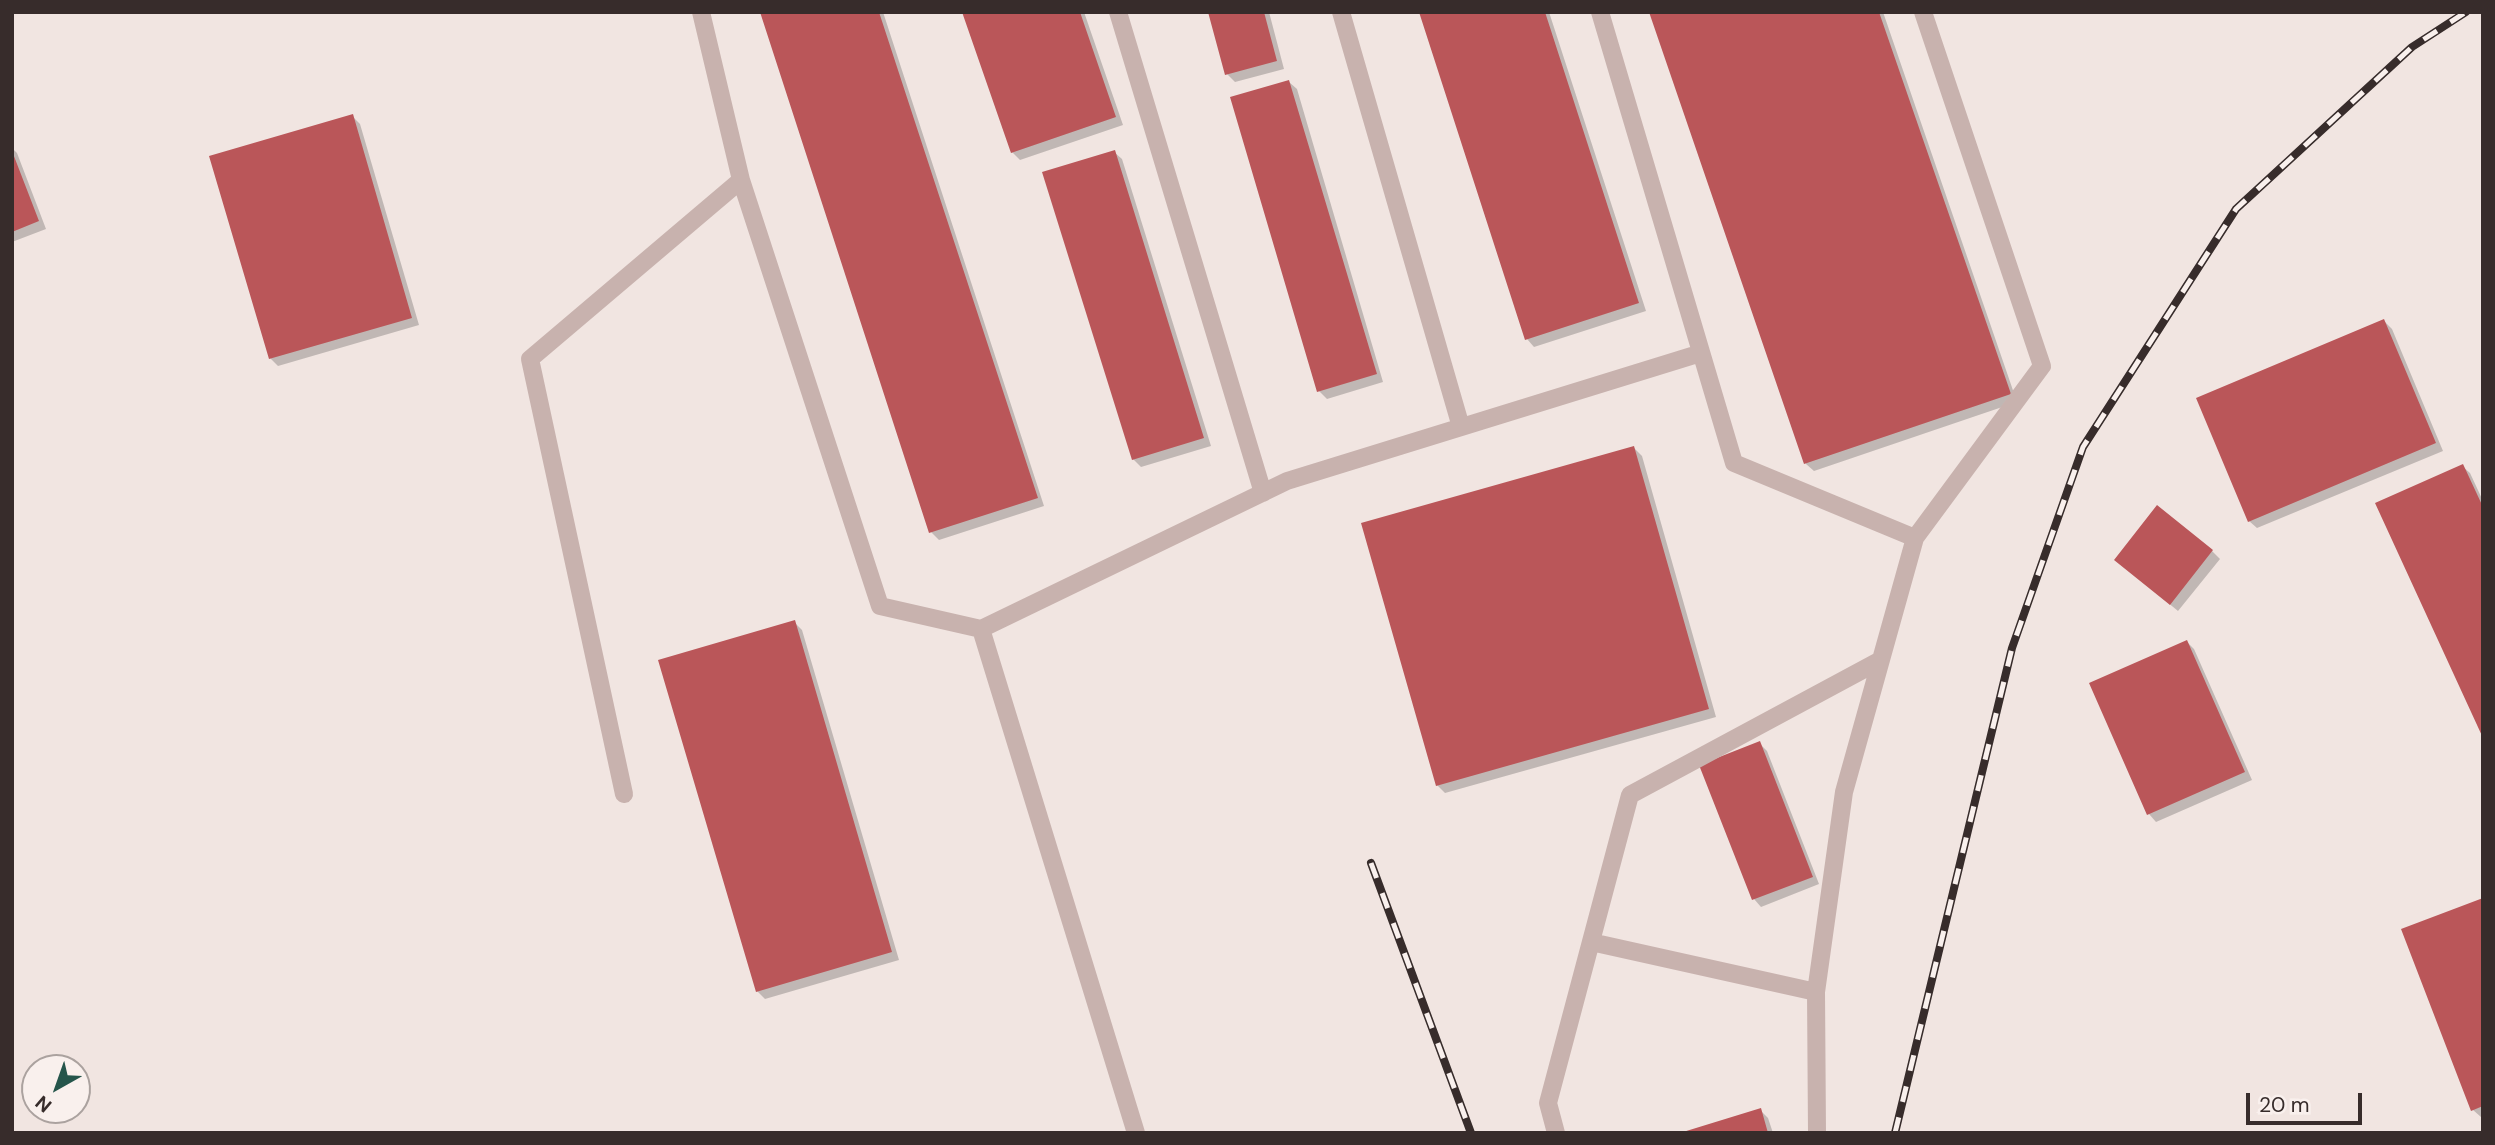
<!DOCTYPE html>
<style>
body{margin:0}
#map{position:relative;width:2495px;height:1145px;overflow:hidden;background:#f1e5e1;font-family:"DM Sans",sans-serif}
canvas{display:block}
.frame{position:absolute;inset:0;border:14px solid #372c2b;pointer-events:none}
.north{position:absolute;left:21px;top:1054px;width:70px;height:70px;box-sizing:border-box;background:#f9f0ed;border:2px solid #aba29f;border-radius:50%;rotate:220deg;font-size:19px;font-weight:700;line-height:28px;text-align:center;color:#372c2b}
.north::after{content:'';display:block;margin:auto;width:24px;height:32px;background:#25554b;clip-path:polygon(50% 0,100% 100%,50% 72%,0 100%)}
.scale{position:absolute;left:2246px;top:1093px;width:116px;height:32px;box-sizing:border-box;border:4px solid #372c2b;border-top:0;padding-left:9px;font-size:21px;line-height:24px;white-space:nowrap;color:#372c2b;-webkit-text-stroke:5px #f9f0ed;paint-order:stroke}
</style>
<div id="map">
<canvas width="2495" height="1145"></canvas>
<div class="frame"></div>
<div class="north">N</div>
<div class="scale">20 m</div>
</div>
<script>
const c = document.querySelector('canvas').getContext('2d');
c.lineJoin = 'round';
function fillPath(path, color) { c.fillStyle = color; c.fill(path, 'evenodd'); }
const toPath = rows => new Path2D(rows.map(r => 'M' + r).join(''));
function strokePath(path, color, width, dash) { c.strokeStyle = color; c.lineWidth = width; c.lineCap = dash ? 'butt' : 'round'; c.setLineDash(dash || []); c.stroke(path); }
const shadow = toPath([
 [761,12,883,12,1044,506,939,540,931,532],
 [964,12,1084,12,1123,125,1020,160,1012,152],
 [1210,12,1269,12,1284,69,1235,82,1227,74],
 [1421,12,1549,12,1646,311,1534,347,1527,339],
 [1650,12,1883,12,2017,402,1814,471,1806,464],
 [1289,82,1297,89,1383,382,1327,399,1319,391],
 [352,116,360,124,419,325,278,366,270,358],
 [12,148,17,153,46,229,12,242],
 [1114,152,1122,159,1211,446,1141,467,1133,459],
 [2384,321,2392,329,2443,451,2257,528,2249,521],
 [1634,448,1642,456,1716,717,1445,793,1437,785],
 [2462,466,2470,473,2483,501,2483,734],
 [2212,551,2220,559,2178,611,2116,560],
 [794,622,802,630,899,960,765,999,757,991],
 [2187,642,2194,649,2252,780,2156,822,2149,814],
 [1759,743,1767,751,1819,884,1761,907,1754,899],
 [2483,900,2483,1117,2481,1117,2473,1110],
 [1760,1110,1768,1118,1773,1133,1686,1133]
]);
const building = toPath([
 [760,12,879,12,1038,498,929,533],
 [962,12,1080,12,1116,117,1011,153],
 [1208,12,1264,12,1277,61,1225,75],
 [1419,12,1545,12,1639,303,1525,340],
 [1649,12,1879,12,2011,394,1804,464],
 [1289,80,1377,374,1317,392,1230,97],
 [353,114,412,318,269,359,209,156],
 [1115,150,1204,438,1132,460,1042,172],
 [12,151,39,221,12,232],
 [2384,319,2436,443,2248,522,2196,398],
 [1634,446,1709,709,1436,786,1361,523],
 [2463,464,2483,507,2483,738,2375,503],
 [2157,505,2213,550,2170,605,2114,560],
 [795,620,892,952,756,992,658,660],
 [2187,640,2245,772,2147,815,2089,683],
 [1760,741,1813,877,1752,900,1699,765],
 [2483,898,2483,1106,2471,1111,2401,929],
 [1761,1108,1768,1133,1683,1133,1683,1132]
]);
const lane = toPath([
 [701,12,741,180],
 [1118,12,1263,493],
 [1341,12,1461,427],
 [1600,12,1734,463,1915,538],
 [981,629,1136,1133],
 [624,794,530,359,741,180,880,606,981,629,1287,481,1701,353],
 [1591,942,1816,992],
 [1556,1133,1548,1103,1630,795,1881,660],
 [1817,1133,1816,992,1844,792,1915,538,2042,366,1923,12]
]);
const rail = toPath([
 [1371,863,1471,1133],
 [1895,1133,2012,648,2083,447,2236,209,2412,47,2466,12]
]);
fillPath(shadow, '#0003');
fillPath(building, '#ba5659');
strokePath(lane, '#c8b2ae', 18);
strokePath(rail, '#372c2b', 8);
strokePath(rail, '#f9f0ed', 5, [16]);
</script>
